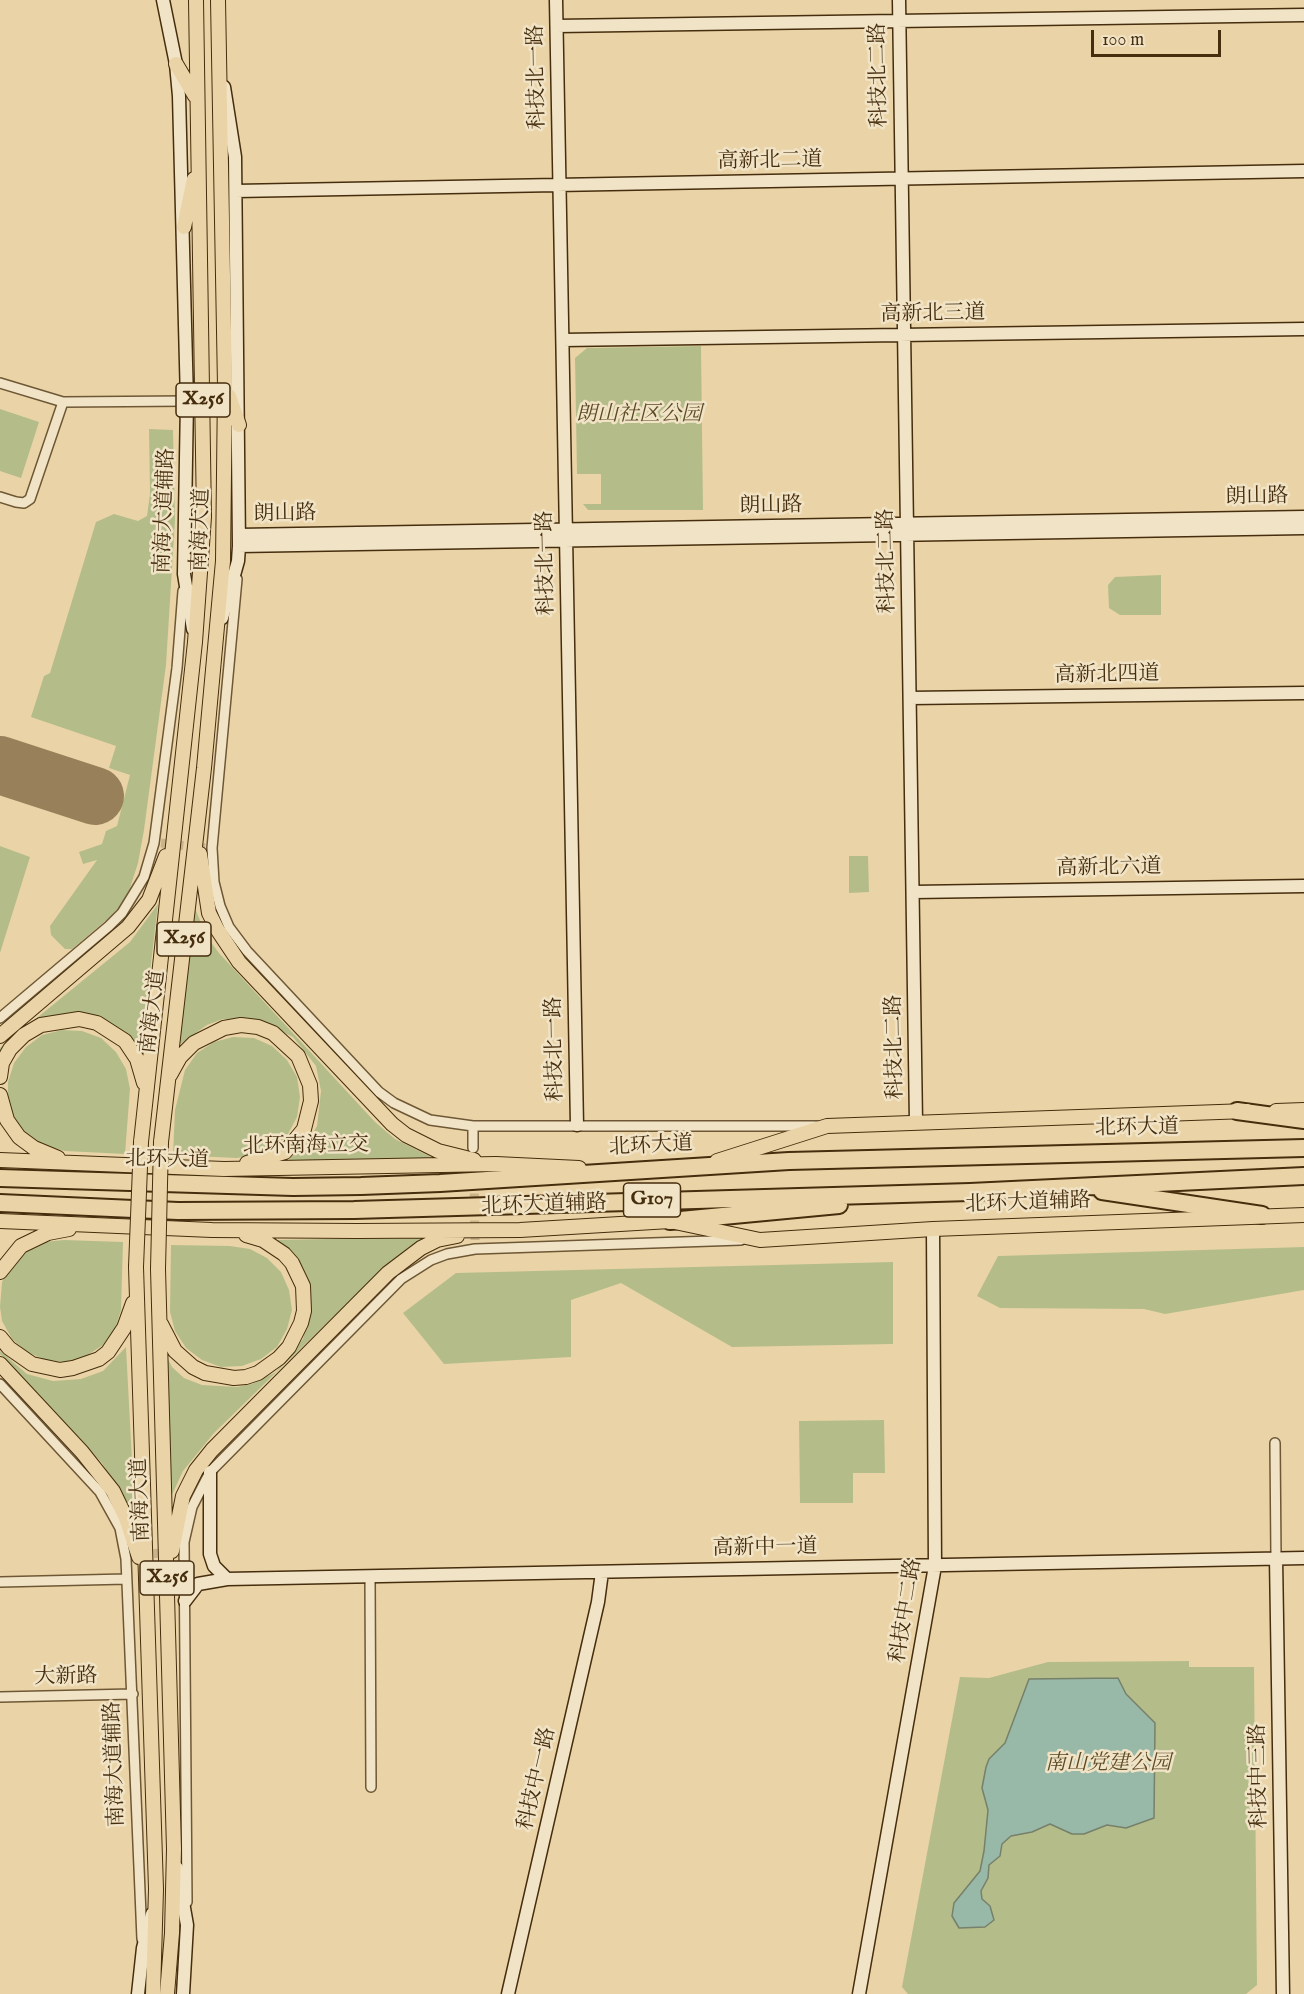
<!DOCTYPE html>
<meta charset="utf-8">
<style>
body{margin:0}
#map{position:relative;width:1304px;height:1994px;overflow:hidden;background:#ead4a7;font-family:"IM FELL English",serif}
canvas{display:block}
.scale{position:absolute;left:1091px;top:30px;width:130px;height:27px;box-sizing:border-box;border:3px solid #452d0d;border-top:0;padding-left:8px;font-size:18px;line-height:21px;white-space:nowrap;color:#452d0d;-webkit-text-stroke:4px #f1e3c6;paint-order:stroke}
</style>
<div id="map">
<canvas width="1304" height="1994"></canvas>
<div class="scale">100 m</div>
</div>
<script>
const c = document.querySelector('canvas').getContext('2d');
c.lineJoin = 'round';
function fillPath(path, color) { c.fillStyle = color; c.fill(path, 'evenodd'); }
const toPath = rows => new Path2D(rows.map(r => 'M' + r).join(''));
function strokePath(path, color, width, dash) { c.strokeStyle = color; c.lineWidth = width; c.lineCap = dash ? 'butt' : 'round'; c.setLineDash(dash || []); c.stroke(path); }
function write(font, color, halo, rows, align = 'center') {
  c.font = font + ' "IM FELL English","Noto Serif SC",serif'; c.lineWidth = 5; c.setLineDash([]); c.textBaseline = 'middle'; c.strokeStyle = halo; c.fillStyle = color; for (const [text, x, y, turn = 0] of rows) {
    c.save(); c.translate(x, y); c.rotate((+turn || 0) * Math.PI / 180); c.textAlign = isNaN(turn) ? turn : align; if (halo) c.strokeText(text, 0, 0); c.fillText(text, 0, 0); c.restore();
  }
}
const green = toPath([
 [701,346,703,510,588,510,583,504,601,504,601,474,577,474,575,358,587,348],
 [0,409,39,422,21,478,0,471],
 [149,429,173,430,175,520,166,665,144,830,138,863,130,888,120,906,110,917,72,949,65,949,51,935,50,926,97,860,83,864,79,852,102,844,106,831,117,826,130,775,109,768,116,746,31,717,44,676,50,673,96,522,114,514,138,521,147,516,150,494],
 [1161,575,1161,615,1120,615,1109,608,1108,585,1115,577],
 [0,846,30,857,0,953],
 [849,856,868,856,869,892,849,893],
 [158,904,140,1057,117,1028,107,1021,84,1013,69,1013,36,1022,0,1059,0,1048,130,942],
 [194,906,207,937,219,953,375,1122,395,1139,439,1161,285,1163,307,1143,317,1126,321,1091,316,1066,293,1037,258,1020,223,1019,207,1025,179,1045],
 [62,1030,82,1031,101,1038,116,1052,126,1069,130,1089,125,1154,65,1151,45,1146,28,1136,16,1121,8,1102,8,1082,14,1063,26,1047,42,1035],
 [233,1037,254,1038,272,1046,287,1060,297,1077,300,1097,297,1117,288,1134,274,1148,255,1156,236,1158,173,1155,175,1110,185,1070,197,1053,214,1042],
 [430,1237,409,1247,377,1274,214,1433,183,1471,170,1499,164,1351,172,1367,184,1378,202,1385,237,1387,252,1384,276,1372,303,1339,311,1301,307,1276,292,1254,275,1240],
 [64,1240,123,1242,121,1310,115,1329,103,1345,86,1356,66,1362,46,1360,27,1352,12,1339,2,1321,0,1307,2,1282,11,1264,26,1251,44,1242],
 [171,1245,230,1246,250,1249,267,1258,281,1272,289,1290,292,1310,287,1329,277,1347,261,1359,242,1366,221,1367,202,1360,186,1348,175,1331,170,1312],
 [1304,1247,1304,1290,1165,1314,1144,1309,1000,1308,977,1296,998,1256],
 [893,1262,893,1344,732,1347,621,1283,571,1300,571,1357,444,1364,403,1313,456,1273],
 [126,1347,135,1518,102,1463,0,1354,0,1351,27,1374,53,1381,81,1379,103,1371],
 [884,1420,885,1473,853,1473,853,1503,800,1503,799,1421],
 [1189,1661,1189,1667,1254,1667,1257,1985,1246,1994,908,1994,902,1987,960,1677,989,1678,1048,1662]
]);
const water = toPath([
 [1118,1678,1126,1694,1155,1723,1154,1818,1126,1828,1107,1825,1084,1834,1072,1834,1050,1824,1032,1832,1011,1836,1002,1844,1000,1856,989,1865,988,1878,981,1891,982,1899,990,1906,994,1920,985,1927,959,1928,952,1916,954,1903,980,1871,984,1851,988,1810,982,1788,986,1767,989,1759,1005,1743,1029,1679,1118,1678]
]);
const runway = toPath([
 [0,765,95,796]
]);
const streetTunnel = toPath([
 [161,843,205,848],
 [474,1180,475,1240],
 [140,1554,172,1553]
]);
const street = toPath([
 [0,383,63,402,187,401],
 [0,497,16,502,24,503,30,499,63,402],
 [237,579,212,848,214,882,220,906,229,927,247,951,379,1092,394,1103,430,1120,473,1126,817,1126],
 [0,1018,109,926,122,913,144,877,154,843,177,668,183,591],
 [473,1126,473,1148],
 [0,1384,100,1492,120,1528,126,1559,142,1939],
 [1275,1443,1276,1558],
 [370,1576,371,1787],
 [0,1582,126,1579],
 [0,1697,133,1694],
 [187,1902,184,1542,192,1507,210,1472,401,1279,431,1260,447,1254,475,1249,741,1240]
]);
const secondary = toPath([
 [163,0,176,64,179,96,187,401,184,574,193,629],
 [556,0,577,1125],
 [899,0,916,1122],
 [557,26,1304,15],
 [236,191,1304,171],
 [563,340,1304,329],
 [239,535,1304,517],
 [239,546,1304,528],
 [222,618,238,561,239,546,235,157,224,87],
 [910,698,1304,693],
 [914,892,1304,886],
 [210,1472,210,1554,214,1566,227,1579],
 [1276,1558,1283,1994],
 [185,1601,198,1584,227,1579,1304,1558],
 [177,1868,187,1925,183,1994],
 [138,1994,143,1948,152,1914],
 [508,1994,598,1602,602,1572],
 [859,1994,935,1566,933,1229]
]);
const primary = toPath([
 [176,64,195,96],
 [184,227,194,179],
 [229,396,239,425],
 [200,854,209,913,217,929,239,962,392,1124,406,1135,438,1151,474,1160],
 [0,1036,128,927,149,900,166,856],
 [170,1075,180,1057,194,1043,224,1028,241,1025,258,1027,273,1033,298,1056,310,1085,311,1101,304,1129,285,1152,247,1163],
 [0,1077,2,1063,10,1049,24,1035,41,1025,79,1019,97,1023,125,1041,137,1059,144,1083],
 [0,1095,7,1120,19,1137,34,1148,58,1158],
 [1276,1111,1304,1110],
 [141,1142,195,642,204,517,196,0],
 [161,1142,204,768,223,561,225,386,218,0],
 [0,1160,224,1169,496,1164,579,1168],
 [717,1161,827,1126,1247,1111],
 [0,1221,212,1230,357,1231,520,1230,670,1221,760,1240,933,1229,1304,1215],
 [136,1267,156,1889,153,1994],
 [158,1269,174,1849,172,1933,167,1994],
 [0,1272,21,1246,48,1233,69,1229],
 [161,1324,175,1351,193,1367,205,1373,234,1378,246,1377,258,1373,279,1358,289,1347,301,1323,304,1311,303,1286,292,1263,284,1254,263,1240,246,1235],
 [0,1337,9,1348,32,1364,60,1370,73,1368,99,1359,108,1352,124,1328,133,1303],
 [0,1364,82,1452,113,1491,126,1518,139,1557],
 [172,1551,183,1496,196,1470,212,1450,388,1273,421,1248,437,1240,457,1236]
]);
const highway = toPath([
 [1237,1111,1304,1120],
 [0,1178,293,1187,361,1186,440,1183,789,1161,1304,1148],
 [1102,1191,1262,1215],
 [0,1203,178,1211,354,1210,970,1192,1304,1176],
 [670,1221,839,1205]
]);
const primaryBridge = toPath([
 [136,1267,141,1142],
 [158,1269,161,1142]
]);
const shields = [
 [203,400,54],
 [184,939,54],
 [652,1200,57],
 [167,1578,54]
];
const shieldNames = [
 ["X256",203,400],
 ["X256",184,939],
 ["G107",652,1200],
 ["X256",167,1578]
];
const streetNames = [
 ["科技北二路",880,75,-91],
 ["科技北一路",538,77,-91],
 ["高新北二道",770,162,-1],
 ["高新北三道",933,315,-1],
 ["朗山路",1257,498,-1],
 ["朗山路",771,507,-1],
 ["南海大道辅路",166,511,-88],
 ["朗山路",285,515,-1],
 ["南海大道",202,530,-88],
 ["科技北二路",888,561,-91],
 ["科技北一路",547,563,-91],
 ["高新北四道",1107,676,-1],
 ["高新北六道",1109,869,-1],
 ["南海大道",154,1012,-83],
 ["科技北二路",896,1047,-91],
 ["科技北一路",556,1049,-91],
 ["北环大道",1137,1129,-1],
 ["北环南海立交",306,1147,-1],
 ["北环大道",651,1147,-3],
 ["北环大道",167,1161,1],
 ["北环大道辅路",1028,1204,-2],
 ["北环大道辅路",544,1206,-2],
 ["南海大道",142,1500,-92],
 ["高新中一道",765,1549,-1],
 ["科技中二路",907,1611,-81],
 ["大新路",66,1678,-1],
 ["南海大道辅路",116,1764,-92],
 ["科技中三路",1260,1776,-91],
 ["科技中一路",538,1779,-77]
];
const parkNames = [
 ["朗山社区公园",639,416],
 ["南山党建公园",1108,1765]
];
fillPath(green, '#b4bd89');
fillPath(water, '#98b8a8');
strokePath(water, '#77806a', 1.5);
strokePath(runway, '#98805a', 58);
strokePath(streetTunnel, '#c9b388', 9, [9, 4.5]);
strokePath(street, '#6e5734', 12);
strokePath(secondary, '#452d0d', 15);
strokePath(primary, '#452d0d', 16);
strokePath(highway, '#452d0d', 20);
strokePath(street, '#f1e3c6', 9);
strokePath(secondary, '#f1e3c6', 12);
strokePath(primary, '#ead4a7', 14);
strokePath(highway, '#ead4a7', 16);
strokePath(primaryBridge, '#452d0d', 16, []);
strokePath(primaryBridge, '#ead4a7', 14);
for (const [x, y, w] of shields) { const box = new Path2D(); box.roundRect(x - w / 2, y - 17, w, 34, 4.5); c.fillStyle = '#f1e3c6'; c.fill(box); strokePath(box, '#452d0d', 1.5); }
write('bold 20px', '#452d0d', null, shieldNames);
write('21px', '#452d0d', '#f1e3c6', streetNames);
write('italic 21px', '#5b4a26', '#f1e3c6', parkNames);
</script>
